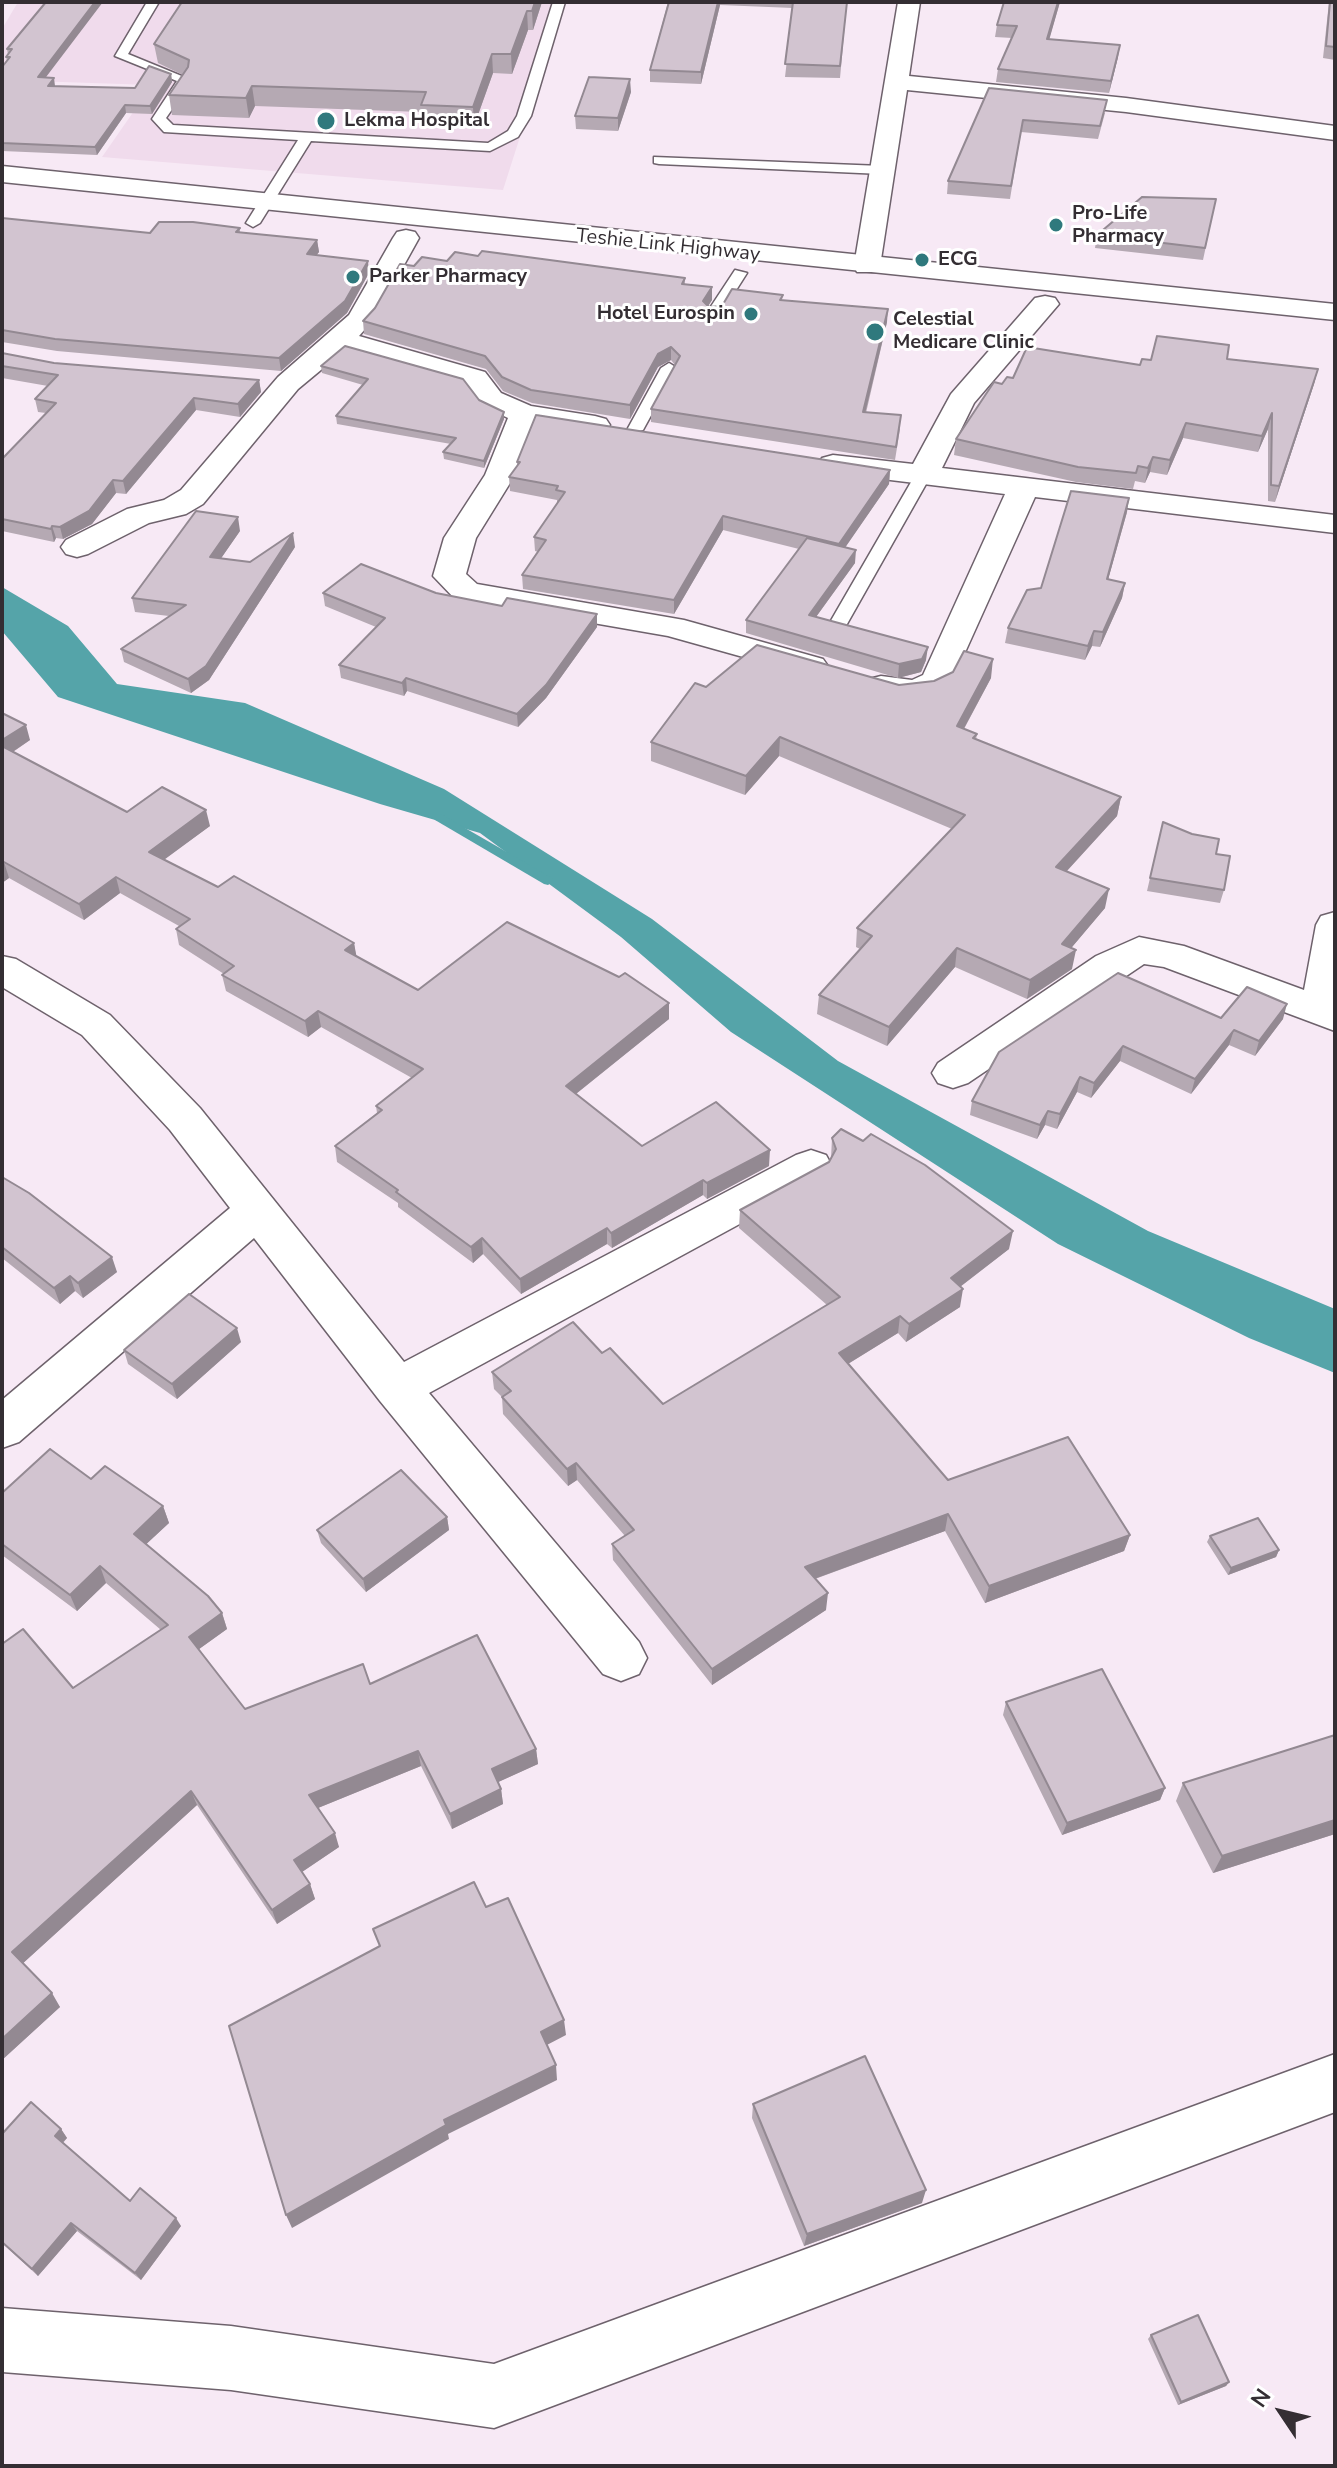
<!DOCTYPE html>
<style>
body{margin:0}
#map{position:relative;width:1337px;height:2468px;overflow:hidden;background:#f7e9f5;font-family:"Nunito Sans",sans-serif}
canvas{display:block}
.frame{position:absolute;inset:0;border:4px solid #342e33;pointer-events:none}
.north{position:absolute;left:1241px;top:2372px;width:80px;height:80px;-webkit-text-stroke:6px #fff;paint-order:stroke;rotate:305deg;font-size:22px;font-weight:700;line-height:32px;text-align:center;color:#342e33}
.north::after{content:'';display:block;margin:auto;width:28px;height:36px;background:#342e33;clip-path:polygon(50% 0,100% 100%,50% 72%,0 100%)}
</style>
<div id="map">
<canvas width="1337" height="2468"></canvas>
<div class="frame"></div>
<div class="north">N</div>
</div>
<script>
const c = document.querySelector('canvas').getContext('2d');
c.lineJoin = 'round';
function fillPath(path, color) { c.fillStyle = color; c.fill(path, 'evenodd'); }
const toPath = rows => new Path2D(rows.map(r => 'M' + r).join(''));
function strokePath(path, color, width, dash) { c.strokeStyle = color; c.lineWidth = width; c.lineCap = dash ? 'butt' : 'round'; c.setLineDash(dash || []); c.stroke(path); }
function write(font, color, halo, rows, align = 'center') {
  c.font = font + ' "Nunito Sans",sans-serif'; c.lineWidth = 6; c.setLineDash([]); c.textBaseline = 'middle'; c.strokeStyle = halo; c.fillStyle = color; for (const [text, x, y, turn = 0] of rows) {
    c.save(); c.translate(x, y); c.rotate((+turn || 0) * Math.PI / 180); c.textAlign = isNaN(turn) ? turn : align; if (halo) c.strokeText(text, 0, 0); c.fillText(text, 0, 0); c.restore();
  }
}
const built = toPath([
 [18,2,563,2,503,190,102,157,152,85,2,80,2,29]
]);
const water = toPath([
 [2,587,68,626,117,684,245,703,444,789,652,919,838,1061,1148,1231,1335,1309,1335,1373,1249,1338,1058,1244,731,1032,621,937,480,833,380,804,58,697,2,631]
]);
const stream = toPath([
 [439,813,552,878,554,881,548,885,544,884,435,820,433,817,439,813]
]);
const lane = toPath([
 [147,2,159,2,128,54,189,79,189,85,166,118,173,125,488,143,508,131,517,116,553,2,565,2,531,116,518,137,490,151,311,141,260,223,253,227,246,223,298,140,164,132,152,119,177,81,115,56,147,2],
 [654,157,882,166,889,170,882,174,659,164,654,163,654,157],
 [735,270,747,273,719,317,709,317,706,314,735,270],
 [669,363,677,368,643,430,629,433,627,430,661,368,669,363],
 [922,472,930,477,847,624,844,628,832,628,829,624,914,477,922,472]
]);
const street = toPath([
 [898,2,920,2,909,76,1126,98,1335,126,1335,140,1126,112,907,90,880,266,877,272,857,272,854,266,898,2],
 [406,230,415,232,419,238,374,319,359,336,485,372,501,393,531,406,595,416,606,419,610,425,606,431,595,434,535,425,515,475,476,538,466,574,477,584,684,620,823,659,828,666,823,673,811,676,668,636,455,599,433,576,444,538,485,475,508,418,481,405,465,384,345,350,298,389,203,504,186,514,149,523,88,554,77,557,66,554,61,547,66,540,127,509,164,500,181,490,278,377,349,315,393,238,397,232,406,230],
 [1045,296,1055,298,1059,304,974,403,942,468,1335,515,1335,533,1035,497,949,688,919,700,897,701,869,693,864,686,869,679,881,676,912,680,923,675,1005,494,833,473,822,470,818,464,822,458,833,455,913,464,951,394,1035,298,1045,296],
 [1335,912,1335,1031,1164,967,1144,964,968,1083,953,1088,938,1083,932,1073,938,1063,1096,956,1139,937,1184,946,1304,990,1316,925,1321,916,1335,912],
 [2,956,16,959,110,1015,200,1108,404,1362,796,1155,811,1150,826,1155,832,1166,826,1177,429,1393,639,1642,647,1658,639,1674,621,1681,603,1674,380,1401,254,1238,19,1442,2,1448,2,1400,230,1208,170,1130,82,1035,2,987,2,956],
 [1335,2054,1335,2112,494,2428,231,2390,2,2372,2,2308,231,2326,494,2364,1335,2054]
]);
const secondary = toPath([
 [2,166,1335,304,1335,320,2,182,2,166]
]);
const wall = toPath([
 [46,2,46,77,55,86,135,88,171,74,172,82,152,114,126,113,97,155,2,151,2,67,7,61,6,57,8,55,7,49],
 [542,2,533,30,528,30,512,74,493,73,474,126,422,124,421,112,255,106,249,118,172,115,169,95,183,75,158,63,154,44],
 [668,2,847,2,840,78,785,77,793,8,720,5,701,84,650,82,650,70],
 [1004,2,1060,2,1049,39,1118,57,1109,93,996,82,998,69,1012,38,995,37,997,25],
 [1329,2,1335,2,1335,60,1323,58],
 [989,88,1105,113,1098,139,1021,132,1010,199,947,194,948,181],
 [631,92,618,131,576,129,575,116],
 [1216,199,1203,260,1095,248,1097,235],
 [2,218,150,233,240,228,240,233,317,240,319,252,316,255,369,273,347,313,281,371,57,351,2,342],
 [478,256,685,278,685,284,712,300,708,306,709,307,783,295,782,300,887,322,866,413,900,429,895,460,651,422,651,409,675,365,671,360,658,367,630,419,532,403,503,391,486,369,364,334,363,321,414,266],
 [2,353,54,363,259,380,261,392,240,417,196,410,126,494,116,493,92,524,63,539,56,538,54,542,2,531,2,459,46,413,38,412,35,399,48,386,2,378],
 [1227,359,1318,369,1314,384,1275,502,1268,501,1268,429,1258,452,1183,438,1167,475,1150,472,1145,483,1135,481,1133,489,1076,482,954,455,956,439,1002,384,1013,378,1140,365,1151,360],
 [321,366,479,400,504,412,504,419,484,468,444,459,443,452,451,444,337,424,336,416,363,385,322,373],
 [517,462,890,470,889,484,845,547,855,563,816,617,926,660,921,672,898,678,746,633,746,620,799,549,723,530,674,614,523,589,522,575,538,552,535,551,534,537,557,504,557,500,510,491,509,477,517,466],
 [1127,512,1108,580,1125,583,1122,598,1100,647,1092,646,1085,660,1005,643,1008,628,1041,588],
 [240,531,221,558,250,562,295,547,209,680,191,693,124,662,121,649,169,616,135,612,132,598],
 [323,593,436,593,597,627,546,698,518,727,407,691,404,696,341,678,339,665,376,627,325,606],
 [991,678,964,729,977,734,976,740,1121,797,1117,816,1067,871,1105,908,1071,948,1072,969,1027,999,955,967,887,1046,817,1014,819,995,860,949,856,947,857,928,952,829,779,756,745,795,651,761,651,742,706,687,899,685],
 [2,713,30,740,13,752,127,812,210,826,164,859,218,887,354,943,356,957,418,990,669,1019,576,1094,642,1146,769,1166,707,1199,703,1195,612,1248,607,1244,521,1294,483,1254,473,1263,398,1207,398,1203,337,1162,335,1146,377,1113,376,1106,412,1078,321,1027,308,1037,226,991,222,975,224,974,179,945,176,929,179,926,120,893,84,920,9,878,2,883],
 [1163,822,1216,854,1224,890,1220,903,1147,891],
 [1221,1018,1283,1019,1255,1056,1229,1045,1191,1094,1120,1061,1091,1098,1077,1092,1057,1129,1045,1125,1037,1139,970,1115,972,1101,999,1052],
 [832,1138,1009,1249,960,1287,960,1307,906,1342,898,1333,848,1364,948,1480,1130,1535,1124,1551,985,1603,945,1531,815,1579,826,1610,712,1685,613,1560,612,1544,625,1536,577,1480,568,1486,503,1414,502,1397,494,1389,492,1372,602,1353,663,1404,827,1305,739,1228,740,1210,829,1162,831,1158],
 [2,1177,117,1272,83,1298,75,1291,60,1304,2,1258],
 [241,1342,177,1399,128,1364,124,1350],
 [91,1479,163,1506,169,1523,146,1544,222,1613,227,1629,199,1649,245,1709,370,1684,536,1749,538,1764,498,1782,501,1789,503,1804,452,1829,421,1766,318,1808,339,1847,302,1872,310,1884,315,1899,277,1924,197,1805,23,1963,60,2007,2,2060,2,1644,73,1688,161,1630,106,1583,77,1611,2,1555,2,1493],
 [447,1517,449,1530,366,1592,321,1543,317,1530],
 [1210,1536,1279,1550,1276,1557,1228,1575,1207,1542],
 [1006,1702,1165,1788,1160,1800,1062,1835,1003,1715],
 [1335,1735,1335,1834,1213,1873,1176,1801,1183,1783],
 [753,2104,922,2203,804,2246,752,2118],
 [61,2129,67,2138,63,2143,130,2201,181,2226,141,2280,77,2231,38,2276,2,2243,2,2134],
 [1151,2335,1229,2382,1226,2386,1178,2405,1148,2339]
]);
const shadedWall = toPath([
 [95,2,103,2,40,85,38,77],
 [535,2,542,2,533,30,532,11],
 [718,2,720,2,720,5,701,84,701,72],
 [1058,2,1060,2,1046,51,1047,39],
 [527,11,528,30,512,74,511,54],
 [1120,45,1118,57,1109,93,1111,81],
 [492,54,493,73,474,126,473,107],
 [171,74,172,82,152,114,150,106],
 [54,78,55,86,48,86],
 [630,79,631,92,618,131,618,118],
 [252,86,255,106,249,118,246,98],
 [125,105,126,113,97,155,95,147],
 [317,240,319,252,308,266,307,254],
 [368,261,369,273,347,313,281,371,279,358],
 [712,287,712,300,703,314,703,301],
 [888,309,887,322,862,426,863,412],
 [671,347,671,360,658,367,630,419,630,405,658,354],
 [1318,369,1314,384,1275,502,1279,486],
 [259,380,261,392,240,417,238,404],
 [194,398,196,410,126,494,123,481],
 [504,412,504,419,484,468,484,461],
 [1272,413,1268,429,1258,452,1262,436],
 [1186,423,1183,438,1167,475,1170,460],
 [1153,457,1150,472,1145,483,1148,468],
 [890,470,889,484,838,558,839,544],
 [113,480,116,493,92,524,63,539,60,527],
 [1129,498,1127,512,1104,594,1107,579],
 [723,516,723,530,674,614,674,600],
 [238,517,240,531,213,570,210,557],
 [52,526,56,538,54,542,51,529],
 [293,533,295,547,209,680,191,693,188,679],
 [856,550,855,563,808,628,809,615],
 [1125,583,1122,598,1100,647,1103,632],
 [597,614,597,627,546,698,518,727,517,714],
 [1094,631,1092,646,1085,660,1088,646],
 [928,647,926,660,921,672,898,678,899,664],
 [993,659,991,678,955,745,957,726],
 [406,678,407,691,404,696,402,683],
 [26,725,30,740,2,759,2,740],
 [780,737,779,756,745,795,746,776],
 [1121,797,1117,816,1053,886,1056,867],
 [206,810,210,826,153,868,149,852],
 [4,862,9,878,2,883,2,864],
 [116,877,120,893,84,920,79,904],
 [1109,889,1105,908,1062,959,1076,950,1072,969,1027,999,1030,980],
 [354,943,357,959,345,950],
 [957,948,955,967,887,1046,889,1027],
 [669,1003,669,1019,567,1101,566,1086],
 [1287,1004,1283,1019,1255,1056,1259,1041],
 [318,1011,321,1027,308,1037,305,1021],
 [1234,1030,1229,1045,1191,1094,1195,1079],
 [1123,1046,1120,1061,1091,1098,1094,1083],
 [1080,1077,1077,1092,1057,1129,1060,1114],
 [1048,1111,1045,1125,1037,1139,1040,1125],
 [770,1150,769,1166,707,1199,707,1183],
 [703,1180,703,1195,612,1248,611,1233],
 [607,1228,607,1244,521,1294,520,1279],
 [1013,1231,1009,1249,948,1296,951,1278],
 [482,1238,483,1254,473,1263,471,1247],
 [112,1257,117,1272,83,1298,78,1283],
 [70,1276,75,1291,60,1304,54,1288],
 [963,1289,960,1307,906,1342,909,1324],
 [900,1316,898,1333,838,1370,839,1353],
 [237,1328,241,1342,177,1399,172,1384],
 [576,1463,577,1480,568,1486,567,1469],
 [163,1506,169,1523,140,1550,134,1534],
 [948,1514,945,1531,803,1583,805,1567],
 [447,1517,449,1530,366,1592,363,1579],
 [1130,1535,1124,1551,985,1603,989,1586],
 [1279,1550,1276,1557,1228,1575,1231,1568],
 [100,1566,106,1583,77,1611,70,1595],
 [828,1593,826,1610,712,1685,712,1669],
 [222,1613,227,1629,195,1652,189,1637],
 [536,1749,538,1764,494,1784,492,1769],
 [418,1751,421,1766,313,1810,309,1795],
 [1165,1788,1160,1800,1062,1835,1067,1823],
 [501,1789,503,1804,452,1829,450,1814],
 [191,1791,197,1805,20,1966,12,1952],
 [1335,1820,1335,1834,1213,1873,1222,1856],
 [335,1833,339,1847,299,1874,294,1860],
 [310,1884,315,1899,277,1924,272,1910],
 [52,1993,60,2007,2,2060,2,2039],
 [564,2020,566,2035,543,2047,541,2032],
 [556,2065,557,2080,448,2134,449,2139,292,2228,286,2215,444,2120],
 [61,2129,67,2138,61,2144,55,2136],
 [926,2190,922,2203,804,2246,807,2234],
 [176,2218,181,2226,141,2280,135,2273],
 [71,2223,77,2231,38,2276,32,2269],
 [1229,2382,1226,2386,1178,2405,1181,2402]
]);
const building = toPath([
 [46,2,95,2,38,77,54,78,48,86,135,88,149,66,171,74,150,106,125,105,95,147,2,143,2,67,10,57,6,57,12,49,7,49,46,2],
 [182,2,535,2,532,11,527,11,511,54,492,54,473,107,421,105,426,92,252,86,246,98,169,95,188,67,189,60,154,44,182,2],
 [669,2,718,2,701,72,650,70,669,2],
 [793,2,847,2,840,66,785,64,793,2],
 [1004,2,1058,2,1047,39,1120,45,1111,81,998,69,1017,26,997,25,1004,2],
 [1330,2,1335,2,1335,47,1326,46,1330,2],
 [589,77,630,79,618,118,575,116,589,77],
 [989,88,1107,100,1100,126,1023,120,1011,186,948,181,989,88],
 [1142,197,1216,199,1205,248,1097,235,1142,197],
 [2,218,150,233,159,222,193,222,240,228,236,232,317,240,307,254,368,261,345,301,279,358,55,339,2,330,2,218],
 [482,251,685,278,682,284,712,287,703,301,709,307,722,306,732,289,783,295,780,300,888,309,863,412,901,415,896,447,651,409,680,356,671,347,658,354,630,405,531,390,502,377,485,356,363,321,375,308,400,264,414,266,422,257,447,261,455,252,478,256,482,251],
 [1157,336,1229,345,1227,359,1318,369,1279,486,1271,485,1272,413,1262,436,1186,423,1170,460,1153,457,1148,468,1138,466,1136,473,1078,467,956,439,994,382,1002,384,1007,377,1013,378,1027,347,1140,365,1142,359,1151,360,1157,336],
 [345,346,463,379,479,400,504,412,484,461,443,452,456,438,336,416,368,379,321,366,345,346],
 [2,353,54,363,259,380,238,404,194,398,123,481,113,480,89,511,60,527,52,526,51,529,2,519,2,459,56,403,35,399,58,375,2,366,2,353],
 [536,415,890,470,839,544,723,516,674,600,522,575,546,540,534,537,565,492,556,490,558,486,509,477,520,462,517,462,536,415],
 [1071,491,1129,498,1107,579,1125,583,1103,632,1094,631,1088,646,1008,628,1027,590,1041,588,1071,491],
 [196,511,238,517,210,557,250,562,293,533,206,666,188,679,121,649,186,605,132,598,196,511],
 [807,538,856,550,809,615,928,647,922,659,899,664,746,620,807,538],
 [361,564,436,593,502,606,507,598,597,614,546,685,517,714,406,678,402,683,339,665,385,618,323,593,361,564],
 [757,645,899,685,934,681,953,672,964,651,993,659,957,726,977,734,973,738,1121,797,1056,867,1109,889,1062,944,1076,950,1030,980,957,948,889,1027,819,995,872,936,857,928,965,815,780,737,746,776,651,742,695,683,706,687,757,645],
 [2,713,26,725,2,740,2,713],
 [2,746,127,812,162,787,206,810,149,852,218,887,234,876,354,943,345,950,418,990,507,922,619,977,625,973,669,1003,566,1086,642,1146,716,1102,770,1150,707,1183,703,1180,611,1233,607,1228,520,1279,482,1238,471,1247,396,1192,398,1190,335,1146,382,1110,376,1106,423,1069,318,1011,305,1021,222,975,234,966,176,929,190,919,116,877,79,904,4,862,2,864,2,746],
 [1163,822,1192,834,1219,839,1216,854,1230,856,1224,890,1150,878,1163,822],
 [1118,973,1221,1018,1247,987,1287,1004,1259,1041,1234,1030,1195,1079,1123,1046,1094,1083,1080,1077,1060,1114,1048,1111,1040,1125,972,1101,999,1052,1118,973],
 [841,1129,863,1141,871,1134,925,1165,1013,1231,951,1278,963,1289,909,1324,900,1316,839,1353,948,1480,1068,1437,1130,1535,989,1586,948,1514,805,1567,828,1593,712,1669,612,1544,634,1530,576,1463,567,1469,502,1397,511,1391,492,1372,573,1322,602,1353,610,1348,663,1404,840,1297,740,1210,829,1162,836,1149,832,1138,841,1129],
 [2,1177,29,1193,112,1257,78,1283,70,1276,54,1288,2,1247,2,1177],
 [189,1294,237,1328,172,1384,124,1350,189,1294],
 [50,1449,91,1479,105,1466,163,1506,134,1534,208,1596,222,1613,189,1637,245,1709,363,1664,370,1684,477,1635,536,1749,492,1769,501,1789,450,1814,418,1751,309,1795,335,1833,294,1860,310,1884,272,1910,191,1791,12,1952,52,1993,2,2039,2,1644,23,1629,73,1688,168,1625,100,1566,70,1595,2,1544,2,1493,50,1449],
 [401,1470,447,1517,363,1579,317,1530,401,1470],
 [1258,1518,1279,1550,1231,1568,1210,1536,1258,1518],
 [1102,1669,1165,1788,1067,1823,1006,1702,1102,1669],
 [1335,1735,1335,1820,1222,1856,1183,1783,1335,1735],
 [474,1882,486,1907,508,1898,564,2020,541,2032,556,2065,444,2120,446,2125,286,2215,229,2026,380,1946,373,1929,474,1882],
 [865,2056,926,2190,807,2234,753,2104,865,2056],
 [31,2102,61,2129,55,2136,130,2201,140,2188,176,2218,135,2273,71,2223,32,2269,2,2242,2,2134,31,2102],
 [1198,2315,1229,2382,1181,2402,1151,2335,1198,2315]
]);
const markers = [
 [326,121,10,"#2f797d"],
 [1056,225,8,"#2f797d"],
 [922,260,8,"#2f797d"],
 [353,277,8,"#2f797d"],
 [751,314,8,"#2f797d"],
 [875,332,10,"#2f797d"]
];
const farPoinames = [
 ["Lekma Hospital",344,121],
 ["Pro-Life",1072,214],
 ["Pharmacy",1072,237],
 ["ECG",938,260],
 ["Parker Pharmacy",369,277],
 ["Hotel Eurospin",735,314,"right"],
 ["Celestial",893,320],
 ["Medicare Clinic",893,343]
];
const farStreetnames = [
 ["Teshie Link Highway",668,246,6]
];
fillPath(built, '#f0dbec');
fillPath(water, '#55a4a9');
fillPath(stream, '#55a4a9');
strokePath(lane, '#6e626c', 3);
strokePath(street, '#6e626c', 3);
strokePath(secondary, '#6e626c', 3);
fillPath(lane, '#fff');
fillPath(street, '#fff');
fillPath(secondary, '#fff');
fillPath(wall, '#b5a9b3');
fillPath(shadedWall, '#938992');
fillPath(building, '#d2c4d0');
strokePath(building, '#938992', 2);
for (const [x, y, r, color] of markers) { const dot = new Path2D(); dot.arc(x, y, r, 0, 2 * Math.PI); c.fillStyle = color; c.fill(dot); strokePath(dot, '#fff', 3); }
write('bold 20px', '#342e33', '#fff', farPoinames, 'left');
write('20px', '#342e33', '#fff', farStreetnames);
</script>
